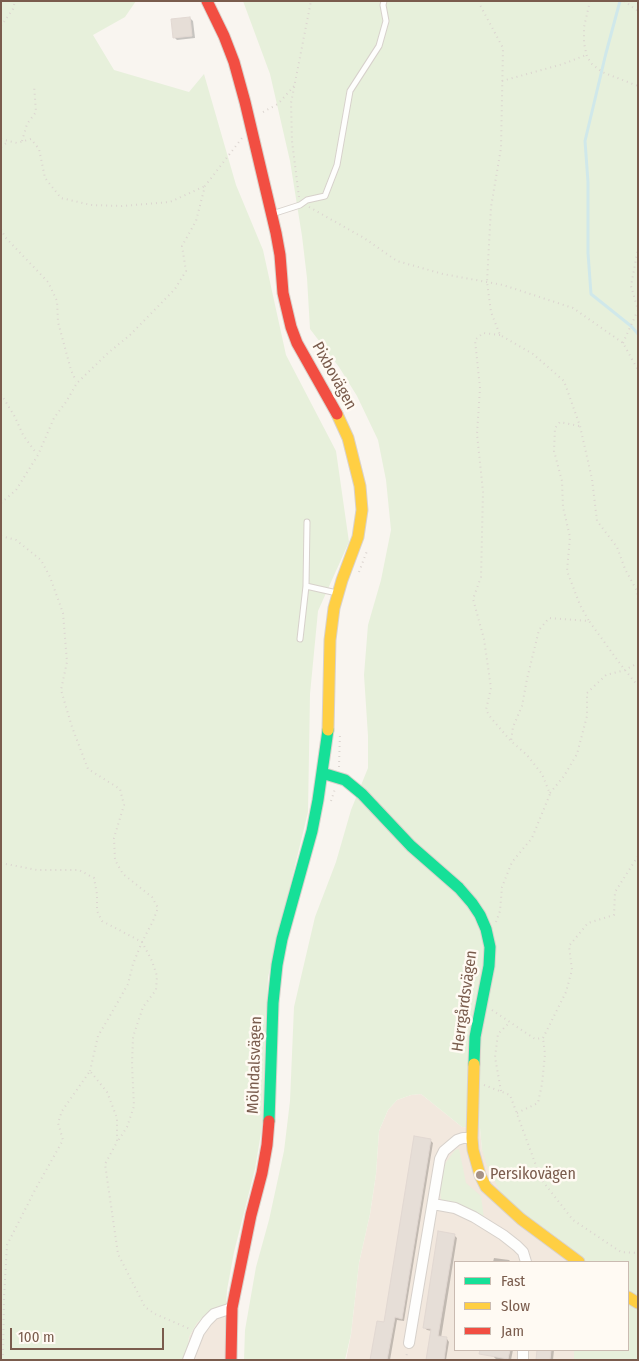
<!DOCTYPE html>
<meta charset="utf-8">
<style>
body{margin:0}
#map{position:relative;width:639px;height:1361px;overflow:hidden;background:#f9f5f0;font-family:"Fira Sans Condensed",sans-serif}
canvas{display:block}
.frame{position:absolute;inset:0;border:2px solid #7a5c4d;pointer-events:none}
.legend{position:absolute;left:454px;top:1261px;width:175px;height:90px;box-sizing:border-box;background:#fffaf3;border:1px solid #cabbb1;margin:0;padding:6px 9px;list-style:none;font-size:15px;color:#7a5c4d}
.legend li{display:flex;align-items:center;gap:10px;height:25px}
.legend b{width:25px;border:1px solid #cabbb1}
.scale{position:absolute;left:10px;top:1328px;width:154px;height:22px;box-sizing:border-box;border:2px solid #7a5c4d;border-top:0;padding-left:6px;font-size:15px;line-height:18px;white-space:nowrap;color:#7a5c4d;-webkit-text-stroke:4px #fffaf3;paint-order:stroke}
</style>
<div id="map">
<canvas width="639" height="1361"></canvas>
<div class="frame"></div>
<ul class="legend">
<li><b style="height:6px;background:#16e098"></b>Fast</li>
<li><b style="height:6px;background:#ffcf43"></b>Slow</li>
<li><b style="height:6px;background:#f24e42"></b>Jam</li>
</ul>
<div class="scale">100 m</div>
</div>
<script>
const c = document.querySelector('canvas').getContext('2d');
c.lineJoin = 'round';
function fillPath(path, color) { c.fillStyle = color; c.fill(path, 'evenodd'); }
const toPath = rows => new Path2D(rows.map(r => 'M' + r).join(''));
function strokePath(path, color, width, dash) { c.strokeStyle = color; c.lineWidth = width; c.lineCap = dash ? 'butt' : 'round'; c.setLineDash(dash || []); c.stroke(path); }
function write(font, color, halo, rows, align = 'center') {
  c.font = font + ' "Fira Sans Condensed",sans-serif'; c.lineWidth = 5; c.setLineDash([]); c.textBaseline = 'middle'; c.strokeStyle = halo; c.fillStyle = color; for (const [text, x, y, turn = 0] of rows) {
    c.save(); c.translate(x, y); c.rotate((+turn || 0) * Math.PI / 180); c.textAlign = isNaN(turn) ? turn : align; if (halo) c.strokeText(text, 0, 0); c.fillText(text, 0, 0); c.restore();
  }
}
const residential = toPath([
 [421,1094,462,1127,480,1128,482,1150,520,1211,571,1247,567,1262,455,1262,455,1350,574,1350,574,1360,346,1360,351,1334,359,1263,370,1214,376,1174,379,1131,388,1110,397,1100,411,1095],
 [226,1305,225,1360,186,1360,189,1337,197,1323,209,1312]
]);
const green = toPath([
 [1,1,136,1,125,17,93,35,114,70,189,92,204,74,236,185,263,250,286,355,336,451,349,542,318,611,310,694,308,812,268,977,263,1121,255,1169,234,1252,227,1290,226,1305,209,1312,197,1323,189,1337,186,1360,1,1360],
 [243,1,638,1,638,1360,574,1360,574,1350,628,1350,628,1262,567,1262,570,1247,520,1211,500,1191,488,1169,482,1150,480,1128,462,1127,421,1094,411,1095,397,1100,388,1110,379,1131,376,1174,370,1214,359,1263,351,1334,345,1360,244,1360,245,1330,256,1267,269,1220,284,1151,290,1101,294,1007,315,917,336,862,351,810,368,768,368,736,364,675,368,625,381,580,391,530,386,480,378,440,357,396,339,367,310,329,307,278,302,236,290,161,270,74],
 [459,1149,466,1183,481,1196,484,1219,446,1203,441,1200,440,1190,444,1165,455,1150]
]);
const shadow = toPath([
 [190,18,193,21,195,38,177,40,174,37],
 [430,1140,433,1143,404,1321,397,1320,390,1360,371,1360,385,1323],
 [454,1235,457,1238,441,1338,447,1339,449,1342,446,1360,428,1360,432,1331,427,1330,424,1327],
 [494,1258,509,1260,511,1262,493,1262],
 [494,1350,513,1350,511,1360,496,1359,493,1356],
 [537,1350,554,1350,553,1360,537,1360,538,1351]
]);
const stream = toPath([
 [620,1,606,53,585,141,588,182,588,253,591,294,631,326,638,334]
]);
const building = toPath([
 [190,17,192,36,173,38,171,19,190,17],
 [414,1136,431,1139,402,1319,395,1317,387,1360,370,1360,377,1321,384,1322,414,1136],
 [438,1231,455,1234,438,1336,447,1337,444,1360,426,1360,431,1329,423,1328,438,1231],
 [480,1350,510,1350,508,1359,479,1354,480,1350],
 [537,1350,551,1350,550,1360,536,1360,537,1350]
]);
const path = toPath([
 [480,1,480,5,503,48,501,148,491,207,487,282,491,312,500,335,533,354,564,381,580,426,592,479,597,521,617,547,625,569,637,591,638,601],
 [590,1,584,27,584,43,587,57,592,64,602,72,638,86],
 [624,1,638,11],
 [1,26,13,9,15,1],
 [502,81,563,64,586,55],
 [263,112,278,104,294,86],
 [1,139,17,143,31,139,39,149,45,178,61,198,91,205,122,206,170,202,205,186],
 [22,141,27,124,36,112,34,85],
 [1,147,9,141],
 [299,197,292,141,291,103,311,1],
 [309,207,364,238,397,261,443,274,503,285,573,308,623,343,638,370],
 [1,229,5,237,48,282,57,301,58,322,71,370,76,381],
 [500,335,483,333,475,340,480,388,477,434,483,492,481,577,473,599,484,639,491,688,486,710,491,718,510,740],
 [623,343,638,310,631,286,638,248],
 [1,394,15,417,23,435,37,454],
 [579,426,560,422,555,428,554,451,562,481,563,507,570,537,567,571,580,605,589,621],
 [1,503,16,490,38,455,54,418,66,402,77,383,108,353,130,335,175,289,186,271,182,246,196,221,205,186,242,138],
 [1,536,16,540,41,560,50,577,63,613,67,662,61,690,72,727,88,769,120,789,124,805,114,838,115,860,123,874,152,897,158,908,153,921,142,942,133,964,128,984,111,1014,98,1036,90,1071],
 [359,572,367,551],
 [339,767,340,732],
 [550,793,564,776,577,754,587,716,587,693,606,675,625,670,638,663],
 [331,801,335,789],
 [1,863,37,870,79,870,94,878,97,894,97,911,102,921,142,942,152,961,157,976,156,990,143,1007,133,1037,132,1065,134,1106,127,1127,118,1141],
 [496,922,500,911,502,887,512,862,532,838,550,794,542,774,527,755,511,741,513,727,522,706,527,679,539,630,549,618,589,621,621,665,638,686],
 [492,1010,535,1039,543,1038,566,992,572,970,569,946,588,923,614,915,615,892,638,856],
 [484,1085,510,1095,541,1179,573,1220,621,1252,638,1253],
 [501,1091,495,1057,498,1034,510,1022],
 [517,1113,538,1103,542,1084,545,1054,543,1038],
 [3,1360,4,1297,7,1245,35,1190,63,1140,58,1123,62,1111,90,1071,107,1092,117,1118,117,1142,105,1164,118,1254,145,1307,155,1314,190,1329],
 [406,1360,407,1352]
]);
const lane = toPath([
 [272,214,300,205,307,200,325,196,337,165,350,91,379,46,386,21,383,5,384,1],
 [306,586,337,593],
 [300,639,306,586,307,522]
]);
const street = toPath([
 [433,1204,455,1208,474,1217,503,1235,517,1246,523,1252,526,1262],
 [409,1343,440,1159,444,1151,457,1140,463,1138,472,1138],
 [188,1360,199,1332,207,1321,214,1314,232,1308],
 [523,1360,523,1350]
]);
const fast = toPath([
 [322,773,345,780,362,794,411,846,459,888,472,903,480,915,486,929,490,947,489,966,475,1037,474,1064],
 [269,1121,273,1003,277,965,282,939,312,831,318,800,328,730]
]);
const slow = toPath([
 [328,730,330,640,334,608,342,580,358,537,362,510,360,486,348,438,337,414],
 [474,1064,472,1138,473,1150,480,1175,486,1187,521,1219,579,1262],
 [628,1297,638,1303]
]);
const jam = toPath([
 [207,1,224,36,234,62,245,102,276,233,280,255,283,293,291,327,297,343,337,414],
 [231,1360,232,1308,251,1215,262,1173,267,1145,269,1121]
]);
const markers = [
 [480,1175,5,"#a69286"]
];
const streetNames = [
 ["Pixbovägen",334,376,61],
 ["Herrgårdsvägen",465,1001,-82],
 ["Mölndalsvägen",255,1065,-88]
];
const poiNames = [
 ["Persikovägen",490,1175]
];
fillPath(residential, '#f2e8de');
fillPath(green, '#e7f0db');
fillPath(shadow, '#0003');
strokePath(stream, '#d0e8ea', 3);
fillPath(building, '#e6ded7');
strokePath(building, '#e2d8d2', 1);
strokePath(lane, '#d7d1cb', 7);
strokePath(street, '#d7d1cb', 12);
strokePath(fast, '#d9d2cb', 13);
strokePath(slow, '#d9d2cb', 13);
strokePath(jam, '#d9d2cb', 13);
strokePath(path, '#dcd5d0', 2, [1, 4]);
strokePath(lane, '#fefefd', 5);
strokePath(street, '#fefefd', 10);
strokePath(fast, '#16e098', 11);
strokePath(slow, '#ffcf43', 11);
strokePath(jam, '#f24e42', 11);
for (const [x, y, r, color] of markers) { const dot = new Path2D(); dot.arc(x, y, r, 0, 2 * Math.PI); c.fillStyle = color; c.fill(dot); strokePath(dot, '#fffaf3', 2); }
write('16px', '#7a5c4d', '#fffaf3', streetNames);
write('16px', '#7a5c4d', '#fffaf3', poiNames, 'left');
</script>
